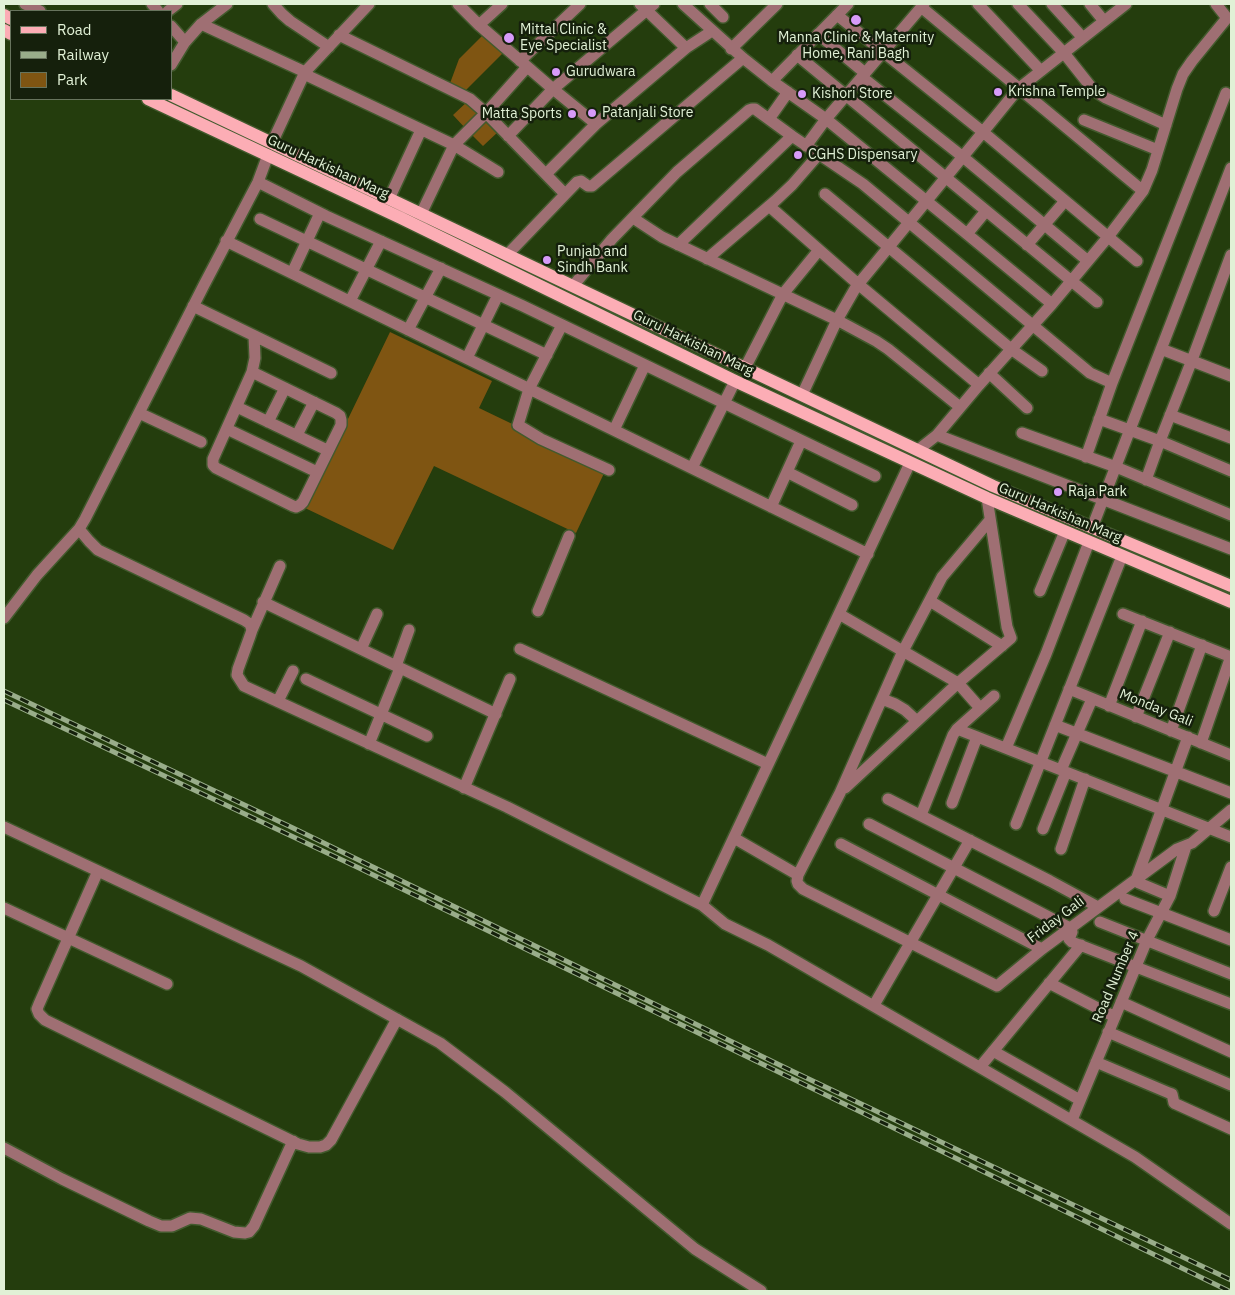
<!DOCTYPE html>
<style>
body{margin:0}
#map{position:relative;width:1235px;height:1295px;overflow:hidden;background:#243d0d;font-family:"IBM Plex Sans",sans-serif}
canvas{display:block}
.frame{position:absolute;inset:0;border:5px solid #e1f1d6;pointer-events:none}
.legend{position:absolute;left:10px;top:10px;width:162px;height:90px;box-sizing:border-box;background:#15200c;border:1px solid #67745d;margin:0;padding:6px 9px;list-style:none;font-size:15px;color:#e1f1d6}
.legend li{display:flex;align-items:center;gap:10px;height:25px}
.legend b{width:25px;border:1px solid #67745d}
</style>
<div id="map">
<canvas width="1235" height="1295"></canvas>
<div class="frame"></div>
<ul class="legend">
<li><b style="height:6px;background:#fcadb5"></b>Road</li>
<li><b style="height:6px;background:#99ad8a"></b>Railway</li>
<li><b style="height:14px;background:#7f5512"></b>Park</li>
</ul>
</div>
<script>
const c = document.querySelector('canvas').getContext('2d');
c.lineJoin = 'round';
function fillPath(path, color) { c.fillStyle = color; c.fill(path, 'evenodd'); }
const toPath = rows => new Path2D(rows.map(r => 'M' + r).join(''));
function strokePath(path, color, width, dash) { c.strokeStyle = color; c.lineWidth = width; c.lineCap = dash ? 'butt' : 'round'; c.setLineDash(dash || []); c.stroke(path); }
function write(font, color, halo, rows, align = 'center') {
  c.font = font + ' "IBM Plex Sans",sans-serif'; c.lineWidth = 5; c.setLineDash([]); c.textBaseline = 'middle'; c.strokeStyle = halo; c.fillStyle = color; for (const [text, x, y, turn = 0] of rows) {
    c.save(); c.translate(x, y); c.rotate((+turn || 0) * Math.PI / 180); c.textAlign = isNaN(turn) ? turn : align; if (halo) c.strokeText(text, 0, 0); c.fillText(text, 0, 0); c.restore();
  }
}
const green = toPath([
 [484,34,504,52,463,93,449,86,459,59],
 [469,100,482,114,466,129,453,115],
 [485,117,499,131,483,146,469,132],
 [390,332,492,381,479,408,606,469,576,533,434,466,393,550,305,508]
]);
const minor = toPath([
 [25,4,40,11],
 [152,4,158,11],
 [273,4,282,14,290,21,329,47],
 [458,4,479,25,553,89,596,124],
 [640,4,686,48,712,31],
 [683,4,743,58,772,81,826,119,967,234,1052,304],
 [710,4,723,17],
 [978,4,1041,71],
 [1018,4,1064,53,1091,87,1098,93,1106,98,1166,125],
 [1052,4,1083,38],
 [1090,4,1104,21],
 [921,7,1143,191],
 [168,11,177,4],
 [837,15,983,132,1137,261],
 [201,24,305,72],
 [479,25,502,4],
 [171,26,185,42,171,65],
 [818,34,865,73],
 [339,35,470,99,486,113,565,194],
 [185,42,201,24,227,4],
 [731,49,777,4],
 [797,55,1097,302],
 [520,61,580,4],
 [304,74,454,145,498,172],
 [862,77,963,157,1088,261],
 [772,81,848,4],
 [769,119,788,92],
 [1084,120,1158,150],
 [508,136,553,89,654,4],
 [272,143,305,72,369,4],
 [806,146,826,119,924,4],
 [546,174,596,124,686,48],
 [258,182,326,216,523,306,875,476],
 [825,194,1011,349,1042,371],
 [389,199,421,130],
 [769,206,858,284,979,385],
 [421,214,454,145,486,113,527,67],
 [633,218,662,237,837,320,876,341,888,349,960,407],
 [260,219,547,355],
 [967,234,986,211],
 [226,241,868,554],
 [678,245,792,136],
 [1027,245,1065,201],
 [507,255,577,182,581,181,588,186,592,186,743,58],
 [707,259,775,201,792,185,819,154],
 [292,273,320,213],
 [573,286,612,239,677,172,749,110,752,109,755,109,792,136,863,184,1090,373,1112,383],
 [350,301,381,241],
 [193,306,331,373],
 [562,325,529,389,518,425,541,439,609,470],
 [408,330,441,268],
 [1161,349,1231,376],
 [467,358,498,295],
 [745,368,783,294,819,250],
 [252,372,336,413,340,416,341,420,341,425,303,502,300,505,296,507,293,506,216,468,213,465,213,459,252,372,255,358,254,336],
 [989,373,1027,408],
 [802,395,837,320,856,287,983,132,1018,89,1126,4],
 [237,407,327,450],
 [139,413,201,442],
 [1170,415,1231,438],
 [1099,419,1160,441,1231,471],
 [268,422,285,388],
 [227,429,317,472],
 [614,430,645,365],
 [1022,433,1116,467,1231,515],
 [297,435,314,402],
 [937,435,1231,549],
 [918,450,937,435,979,385,1052,304,1108,237,1143,191,1152,170,1177,89,1183,74,1192,61,1227,18,1216,4],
 [1086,457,1112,383,1226,93],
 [692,468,735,381],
 [787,472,852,505],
 [1146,480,1160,441,1192,360,1231,255],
 [771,507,801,441],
 [990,520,942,577,903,651,840,793,798,875,797,881,798,884,803,889,997,986,1042,949,1177,849,1192,843,1231,810],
 [1092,528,1231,168],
 [79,529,89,541,98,550,244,620,250,624,252,630,250,636,238,669,237,675,244,686,507,807,702,905,725,924,768,945,1135,1157,1231,1224],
 [1040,591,1065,531],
 [930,601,1002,646],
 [263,602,496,714],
 [538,611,569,536],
 [839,614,958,683,980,708],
 [1123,614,1231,657],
 [4,618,37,575,79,529,85,519,204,285,258,182,268,155],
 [252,630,280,566],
 [361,649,377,614],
 [520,649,768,764],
 [396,666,409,630],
 [306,679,427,736],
 [1069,689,1231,755],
 [882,699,895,704,905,710,917,721],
 [278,701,293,671],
 [1109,706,1142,621],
 [1136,717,1170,632],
 [1055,725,1231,793],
 [957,729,1231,837],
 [1171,731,1202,645],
 [1201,743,1231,656],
 [369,744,400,668],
 [1006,748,1046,654,1089,542],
 [1061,770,1092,699],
 [464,788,510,679],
 [845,788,958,683,1011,638,1007,627,987,498],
 [888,799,1050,881,1098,907],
 [952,803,977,737],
 [921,815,953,735,957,729,994,696],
 [869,824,1068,927,1072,932,1069,939,1072,942,1231,1004],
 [1016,824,1122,556],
 [4,827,301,966,440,1043,505,1092,695,1249,761,1291],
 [1043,829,1066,772],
 [734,838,798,875],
 [841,844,1042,949],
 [1061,849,1085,779],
 [98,871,39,1004,37,1009,39,1014,45,1020,298,1144,309,1147,320,1147,326,1145,331,1140,397,1019],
 [1136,880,1188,737],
 [1136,880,1139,883,1170,896],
 [1125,899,1231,940],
 [702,905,910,463],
 [4,908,167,984],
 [1214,911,1231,867],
 [1100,922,1231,974],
 [1049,983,1115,1017],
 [1121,1002,1231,1052],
 [874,1005,970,840],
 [1108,1032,1231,1085],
 [993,1051,1080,1100],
 [1096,1062,1169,1093,1172,1094,1174,1103,1176,1104,1231,1129],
 [980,1067,1081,945],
 [1072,1120,1147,940,1170,896,1186,846],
 [4,1148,62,1179,149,1221,161,1226,172,1226,190,1218,201,1219,234,1232,245,1233,249,1232,254,1226,293,1141]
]);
const major = toPath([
 [4,15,11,19],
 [4,30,11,34],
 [171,95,993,486,1231,586],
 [148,99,401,218,735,381,918,466,987,498,1231,602]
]);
const rail = toPath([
 [4,691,293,828,792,1071,1231,1280],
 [4,700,359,868,1229,1291]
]);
const markers = [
 [856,20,6,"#d79bf9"],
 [509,38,6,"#d79bf9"],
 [556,72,5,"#d79bf9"],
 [998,92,5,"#d79bf9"],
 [802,94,5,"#d79bf9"],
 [592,113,5,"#d79bf9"],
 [572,114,5,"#d79bf9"],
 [798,155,5,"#d79bf9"],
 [547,260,5,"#d79bf9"],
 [1058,492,5,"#d79bf9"]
];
const poiNames = [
 ["Mittal Clinic &",520,30],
 ["Eye Specialist",520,46],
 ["Manna Clinic & Maternity",856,38,"center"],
 ["Home, Rani Bagh",856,54,"center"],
 ["Gurudwara",566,72],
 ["Krishna Temple",1008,92],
 ["Kishori Store",812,94],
 ["Patanjali Store",602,113],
 ["Matta Sports",562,114,"right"],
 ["CGHS Dispensary",808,155],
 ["Punjab and",557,252],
 ["Sindh Bank",557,268],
 ["Raja Park",1068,492]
];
const streetNames = [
 ["Guru Harkishan Marg",328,167,25],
 ["Guru Harkishan Marg",693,343,26],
 ["Guru Harkishan Marg",1060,513,23],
 ["Monday Gali",1156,708,22],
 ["Friday Gali",1056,920,-37],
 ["Road Number 4",1116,977,-67]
];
fillPath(green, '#7f5512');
strokePath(minor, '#425a2d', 14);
strokePath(major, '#425a2d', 15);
strokePath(minor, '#9f6f73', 11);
strokePath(major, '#fcadb5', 12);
strokePath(rail, '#99ad8a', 5);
strokePath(rail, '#15200c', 3, [9]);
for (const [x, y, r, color] of markers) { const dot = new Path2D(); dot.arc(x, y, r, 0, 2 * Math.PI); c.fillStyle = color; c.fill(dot); strokePath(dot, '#15200c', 2); }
write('14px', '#e1f1d6', '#15200c', poiNames, 'left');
write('14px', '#e1f1d6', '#15200c', streetNames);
</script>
